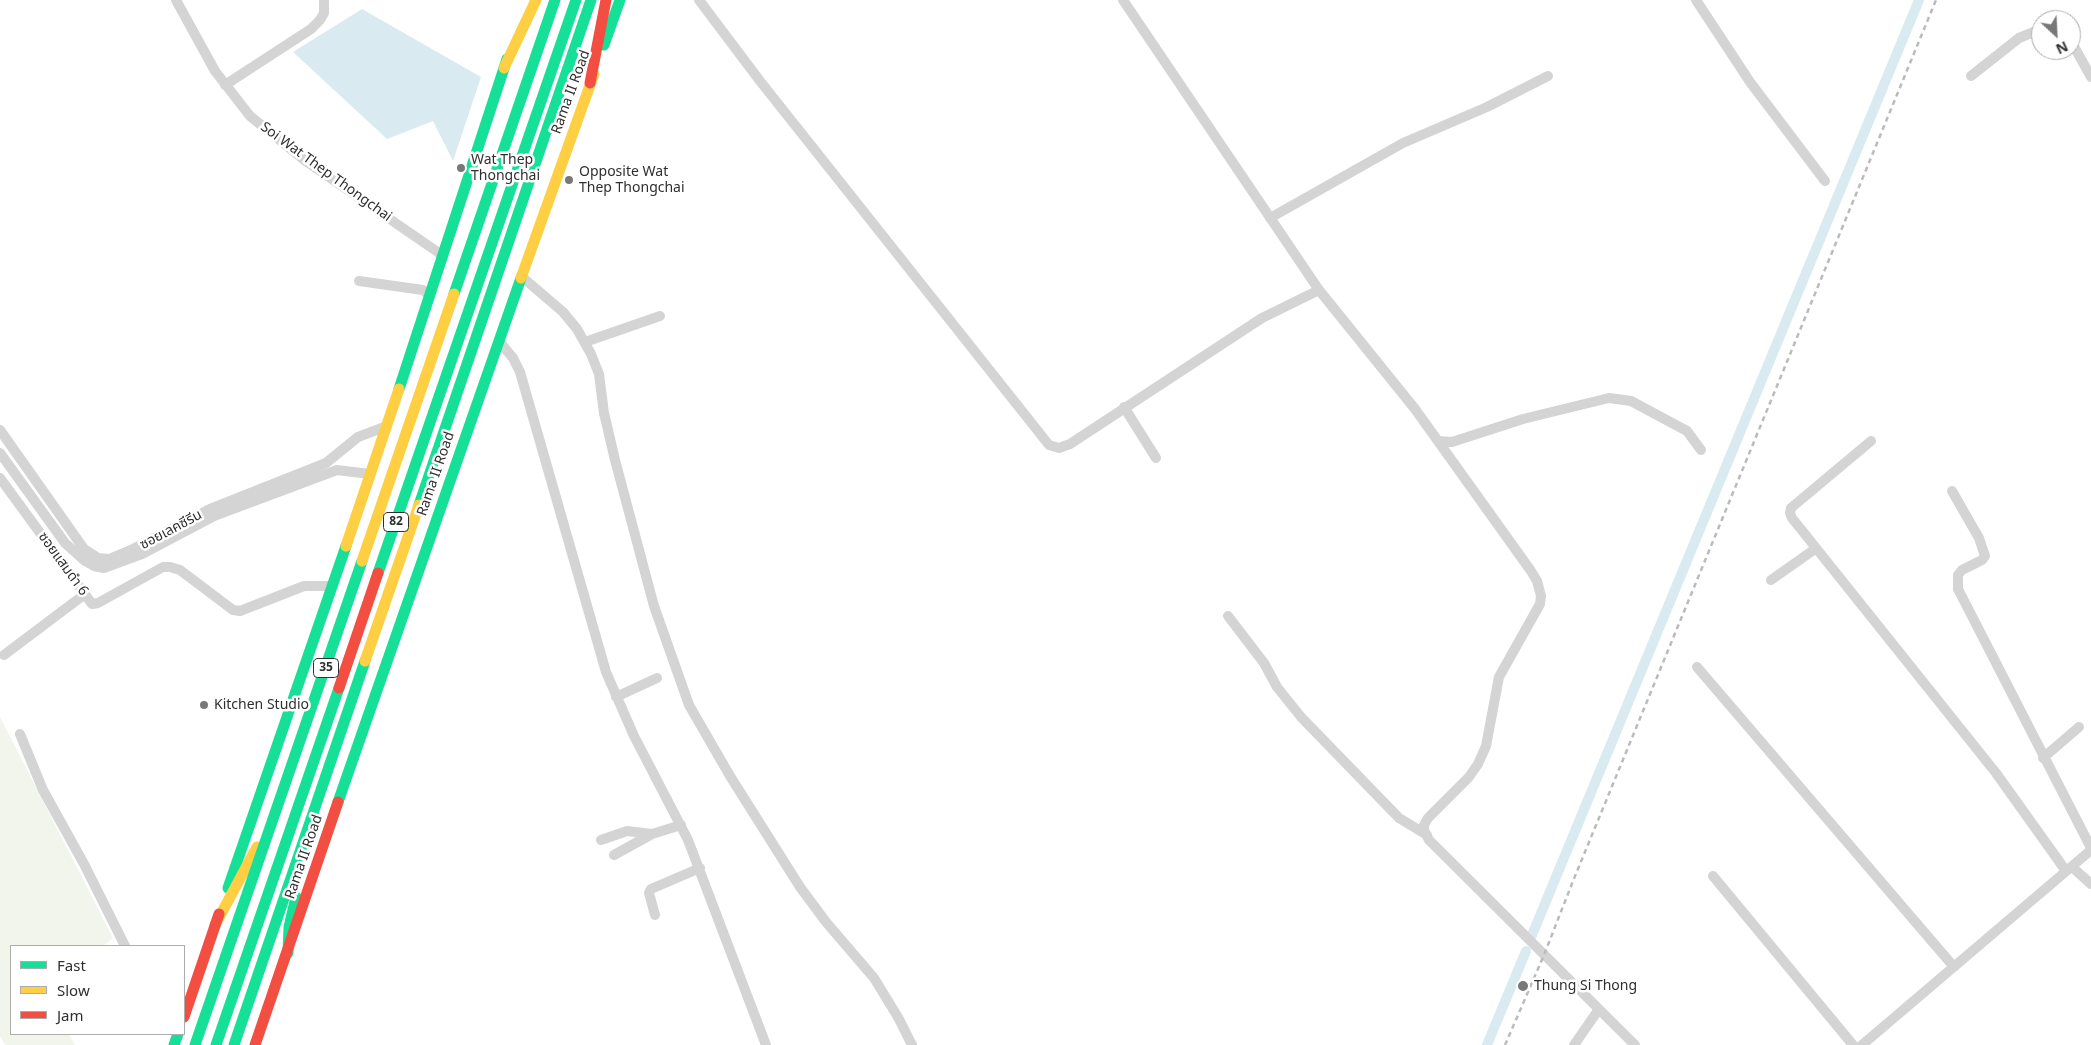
<!DOCTYPE html>
<meta charset="utf-8">
<style>
body{margin:0}
#map{position:relative;width:2091px;height:1045px;overflow:hidden;background:#fff;font-family:"Noto Sans",sans-serif}
canvas{display:block}
.legend{position:absolute;left:10px;top:945px;width:175px;height:90px;box-sizing:border-box;background:#fff;border:1px solid #acacac;margin:0;padding:6px 9px;list-style:none;font-size:15px;color:#2f2f2f}
.legend li{display:flex;align-items:center;gap:10px;height:25px}
.legend b{width:25px;border:1px solid #acacac}
.north{position:absolute;left:2031px;top:10px;width:50px;height:50px;box-sizing:border-box;background:#fff;border:1px solid #acacac;border-radius:50%;rotate:155deg;font-size:14px;font-weight:700;line-height:20px;text-align:center;color:#2f2f2f}
.north::after{content:'';display:block;margin:auto;width:18px;height:22px;background:#787878;clip-path:polygon(50% 0,100% 100%,50% 72%,0 100%)}
</style>
<div id="map">
<canvas width="2091" height="1045"></canvas>
<ul class="legend">
<li><b style="height:6px;background:#16e098"></b>Fast</li>
<li><b style="height:6px;background:#ffcf43"></b>Slow</li>
<li><b style="height:6px;background:#f24e42"></b>Jam</li>
</ul>
<div class="north">N</div>
</div>
<script>
const c = document.querySelector('canvas').getContext('2d');
c.lineJoin = 'round';
function fillPath(path, color) { c.fillStyle = color; c.fill(path, 'evenodd'); }
const toPath = rows => new Path2D(rows.map(r => 'M' + r).join(''));
function strokePath(path, color, width, dash) { c.strokeStyle = color; c.lineWidth = width; c.lineCap = dash ? 'butt' : 'round'; c.setLineDash(dash || []); c.stroke(path); }
function write(font, color, halo, rows, align = 'center') {
  c.font = font + ' "Noto Sans","Noto Sans Thai",sans-serif'; c.lineWidth = 5; c.setLineDash([]); c.textBaseline = 'middle'; c.strokeStyle = halo; c.fillStyle = color; for (const [text, x, y, turn = 0] of rows) {
    c.save(); c.translate(x, y); c.rotate((+turn || 0) * Math.PI / 180); c.textAlign = isNaN(turn) ? turn : align; if (halo) c.strokeText(text, 0, 0); c.fillText(text, 0, 0); c.restore();
  }
}
const green = toPath([
 [0,717,113,938,103,946,11,946,11,1034,69,1034,75,1045,5,1045,0,1036]
]);
const water = toPath([
 [362,9,481,77,453,161,433,121,387,139,293,52]
]);
const canal = toPath([
 [1532,935,1919,0],
 [1487,1045,1526,951]
]);
const street = toPath([
 [176,0,215,71,250,116,307,162,442,255],
 [699,0,760,81,1049,445,1059,448,1070,444,1262,318,1319,290],
 [1123,0,1319,290,1415,409,1531,571,1537,581,1541,596,1540,604,1499,677,1486,746,1478,764,1469,777,1428,818,1424,825,1424,830,1429,840,1635,1045],
 [1696,0,1750,82,1825,181],
 [2071,41,2091,77],
 [1971,76,2019,38,2041,29],
 [225,85,311,29,320,20,324,13,324,0],
 [1270,218,1403,143,1487,107,1548,76],
 [521,276,563,312,577,329,591,354,599,374,604,413,615,460,654,606,689,705,730,776,800,887,826,922,874,978,899,1019,912,1045],
 [359,281,423,290,430,296],
 [499,341,513,358,520,372,606,672,634,736,688,840,766,1045],
 [585,342,660,316],
 [1124,407,1156,458],
 [0,430,84,549,98,558,109,559,133,549,210,509,326,463,358,437,387,426],
 [1438,441,1452,442,1523,419,1609,398,1631,401,1687,431,1701,450],
 [1871,441,1791,508,1790,513,1792,518,1996,773,2066,871],
 [0,453,65,543,85,561,94,566,104,568,142,554,214,516,337,470,370,474],
 [0,478,92,604,98,603,163,567,170,567,180,570,233,610,240,611,304,586,331,586],
 [1952,491,1979,538,1985,556,1982,560,1962,570,1958,575,1958,589,2091,848],
 [1771,580,1815,549],
 [1228,616,1264,663,1277,687,1301,717,1399,818,1427,835],
 [4,655,85,594],
 [1697,667,1954,967],
 [616,697,657,678],
 [20,734,43,790,84,864,125,946],
 [2043,758,2079,727],
 [601,840,627,831,652,834,681,825],
 [614,855,652,834],
 [2072,867,2091,884],
 [1713,876,1853,1045],
 [655,915,649,893,651,889,700,868],
 [1574,1045,1599,1009],
 [1862,1045,2091,850]
]);
const fast = toPath([
 [604,45,620,0],
 [399,389,507,59],
 [419,505,591,0],
 [378,573,576,0],
 [338,802,521,278],
 [228,888,346,546],
 [288,953,289,927,296,897],
 [174,1045,178,1034],
 [216,1045,339,688],
 [234,1045,365,661]
]);
const slow = toPath([
 [504,68,536,0],
 [521,278,594,74],
 [346,546,399,389],
 [365,661,419,505],
 [215,925,257,847]
]);
const jam = toPath([
 [590,83,606,0],
 [339,688,378,573],
 [184,1017,219,914],
 [255,1045,338,802]
]);
const rail = toPath([
 [1505,1045,1544,955,1573,881,1936,0]
]);
const fastBridge = toPath([
 [454,294,555,0],
 [195,1045,362,561]
]);
const slowBridge = toPath([
 [362,561,454,294]
]);
const markers = [
 [461,168,5,"#787878"],
 [569,180,5,"#787878"],
 [204,705,5,"#787878"],
 [1523,986,6,"#787878"]
];
const shields = [
 [396,522,25],
 [326,668,25]
];
const shieldNames = [
 ["82",396,522],
 ["35",326,668]
];
const streetNames = [
 ["Rama II Road",571,92,-70],
 ["Soi Wat Thep Thongchai",326,172,36],
 ["Rama II Road",436,474,-71],
 ["ซอยเลคซีรีน",171,530,-28],
 ["ซอยแสมดำ 6",63,564,54],
 ["Rama II Road",304,857,-71]
];
const poiNames = [
 ["Wat Thep",471,160],
 ["Thongchai",471,176],
 ["Opposite Wat",579,172],
 ["Thep Thongchai",579,188],
 ["Kitchen Studio",214,705],
 ["Thung Si Thong",1534,986]
];
fillPath(green, '#f2f5ec');
fillPath(water, '#d9ebf1');
strokePath(canal, '#d9ebf1', 10);
strokePath(street, '#d4d4d4', 10);
strokePath(fast, '#16e098', 11);
strokePath(slow, '#ffcf43', 11);
strokePath(jam, '#f24e42', 11);
strokePath(rail, '#bbb', 2.5, [5, 4]);
strokePath(fastBridge, '#16e098', 11);
strokePath(slowBridge, '#ffcf43', 11);
for (const [x, y, r, color] of markers) { const dot = new Path2D(); dot.arc(x, y, r, 0, 2 * Math.PI); c.fillStyle = color; c.fill(dot); strokePath(dot, '#fff', 2); }
for (const [x, y, w] of shields) { const box = new Path2D(); box.roundRect(x - w / 2, y - 9.5, w, 19, 4); c.fillStyle = '#fff'; c.fill(box); strokePath(box, '#2f2f2f', 1); }
write('bold 12px', '#2f2f2f', null, shieldNames);
write('14px', '#2f2f2f', '#fff', streetNames);
write('14px', '#2f2f2f', '#fff', poiNames, 'left');
</script>
